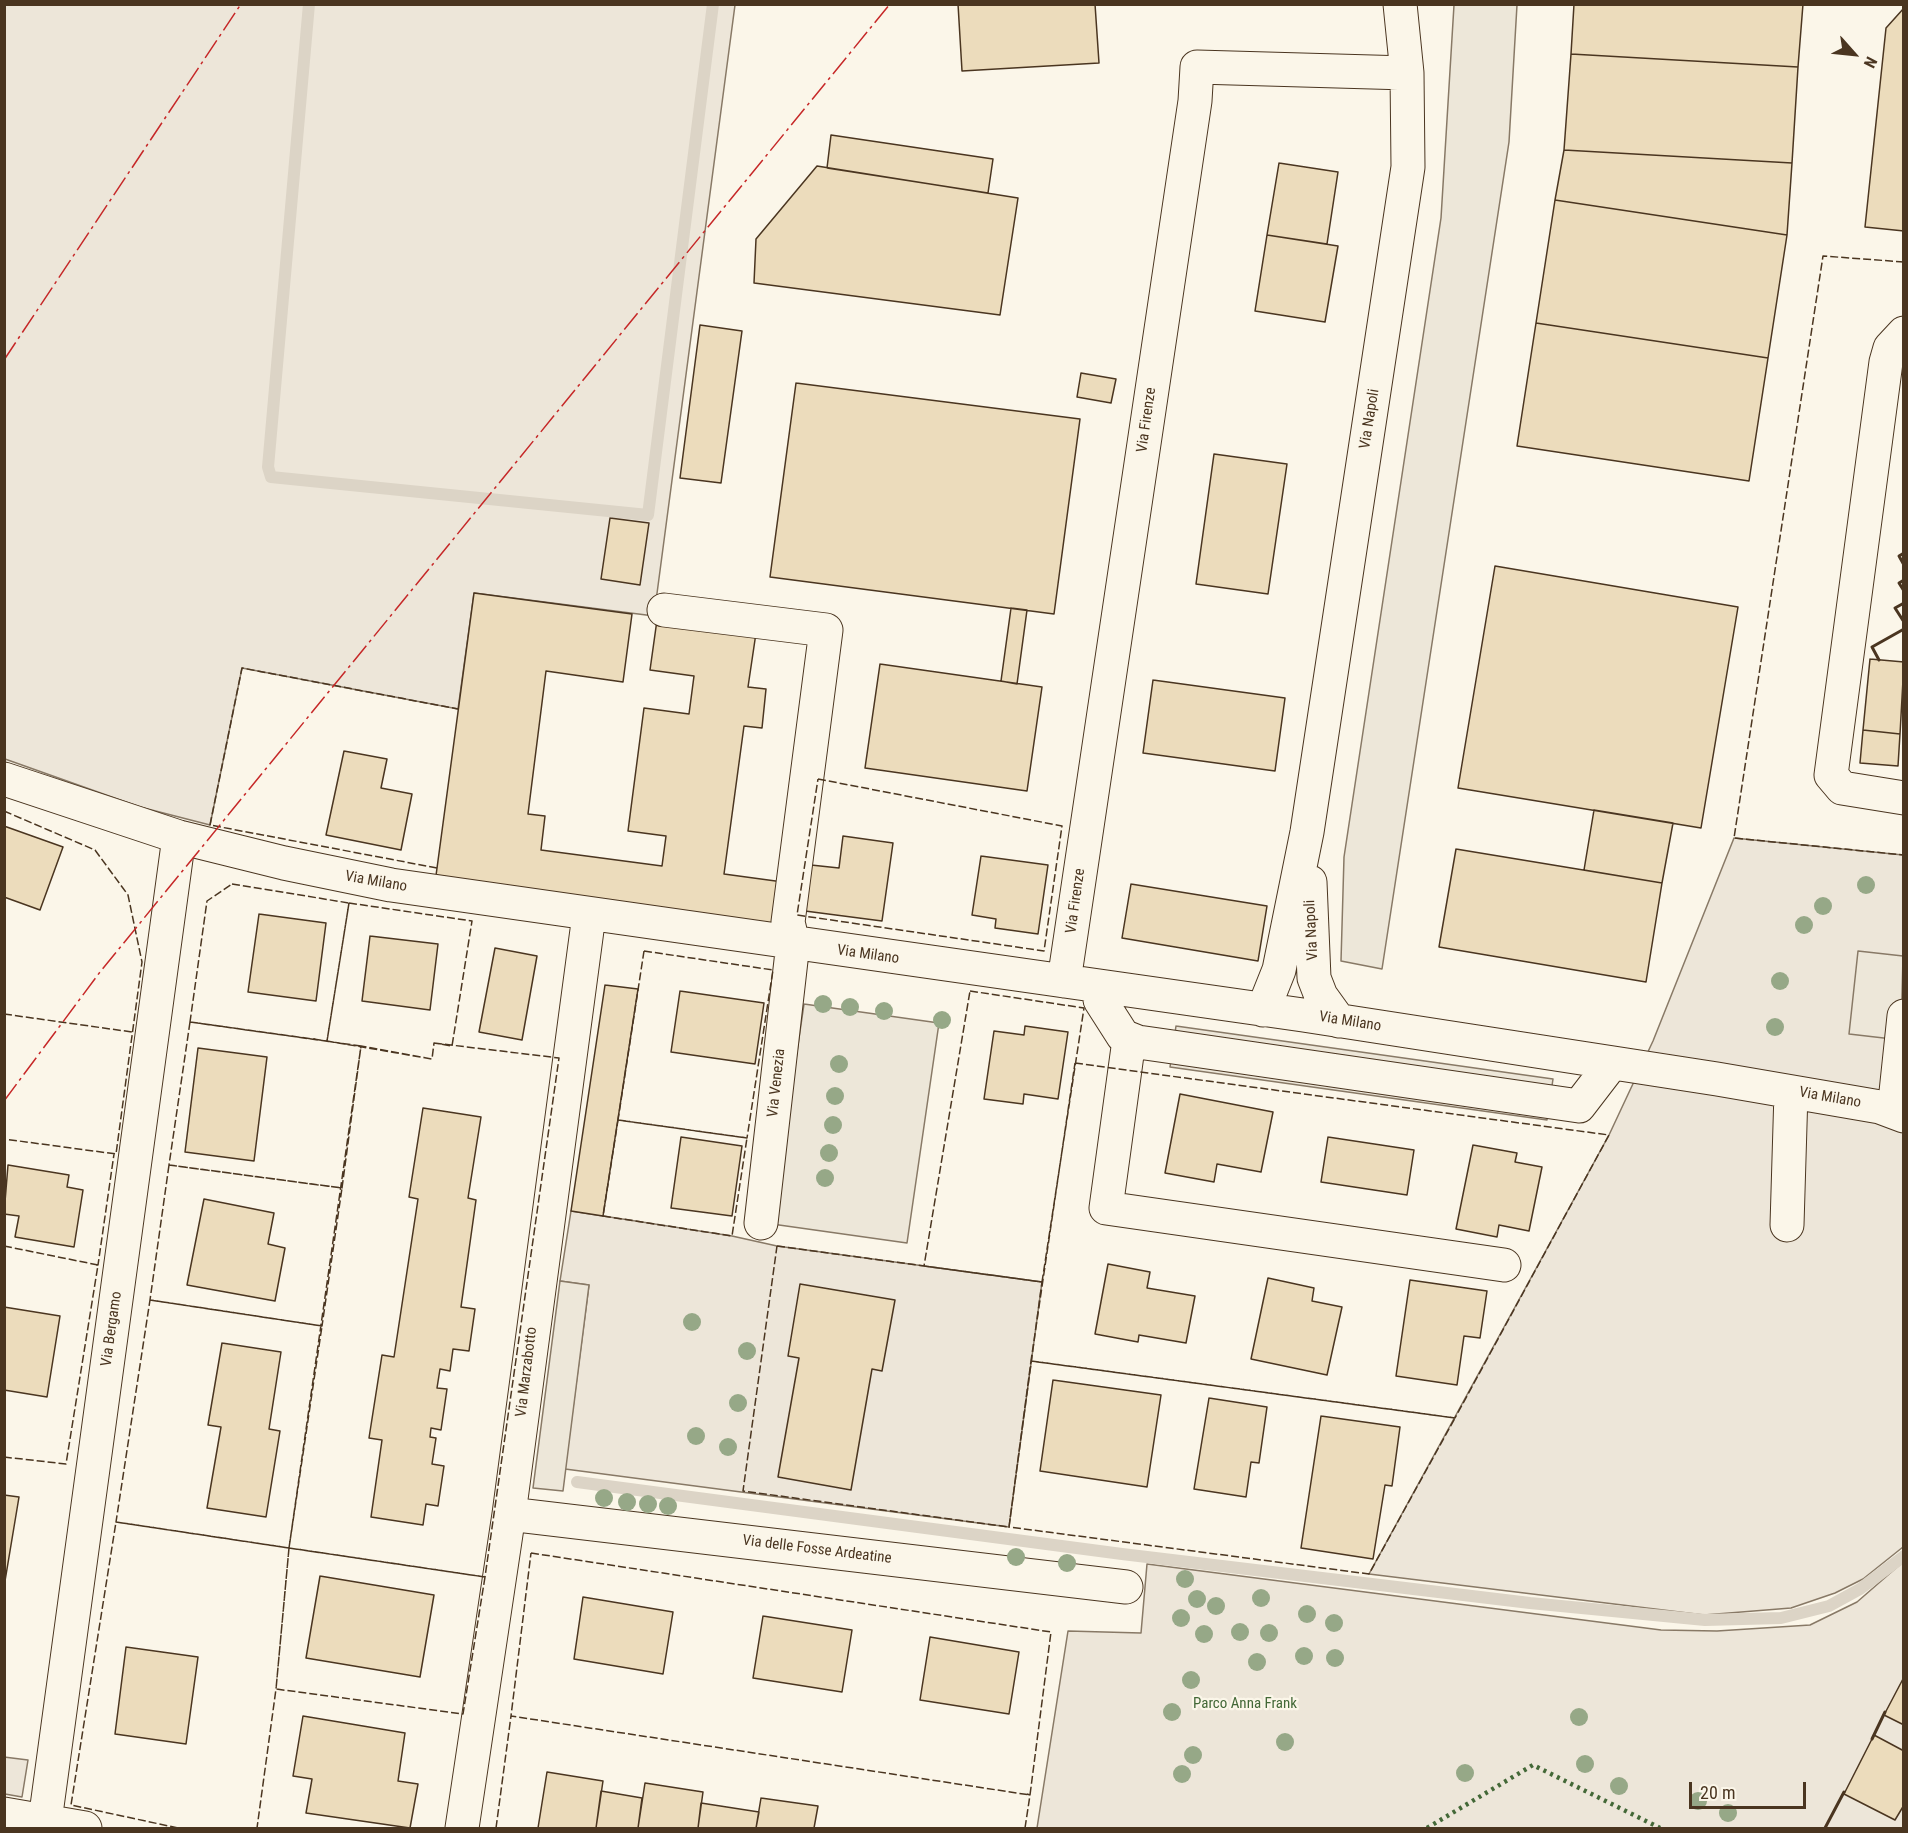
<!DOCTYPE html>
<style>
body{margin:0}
#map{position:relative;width:1908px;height:1833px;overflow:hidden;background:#fbf6e9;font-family:"Roboto Condensed",sans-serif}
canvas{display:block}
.frame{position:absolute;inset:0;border:6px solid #4a3520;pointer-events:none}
.north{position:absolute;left:1824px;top:24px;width:60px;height:60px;-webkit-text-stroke:4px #fbf6e9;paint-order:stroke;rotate:117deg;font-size:16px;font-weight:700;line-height:24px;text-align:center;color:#4a3520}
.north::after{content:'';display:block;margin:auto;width:21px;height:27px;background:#4a3520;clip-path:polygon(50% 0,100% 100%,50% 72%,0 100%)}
.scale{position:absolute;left:1689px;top:1782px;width:117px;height:27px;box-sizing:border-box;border:3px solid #4a3520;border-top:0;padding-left:8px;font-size:18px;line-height:21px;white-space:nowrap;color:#4a3520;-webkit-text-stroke:4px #fbf6e9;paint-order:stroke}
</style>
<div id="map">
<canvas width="1908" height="1833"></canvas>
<div class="frame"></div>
<div class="north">N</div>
<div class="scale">20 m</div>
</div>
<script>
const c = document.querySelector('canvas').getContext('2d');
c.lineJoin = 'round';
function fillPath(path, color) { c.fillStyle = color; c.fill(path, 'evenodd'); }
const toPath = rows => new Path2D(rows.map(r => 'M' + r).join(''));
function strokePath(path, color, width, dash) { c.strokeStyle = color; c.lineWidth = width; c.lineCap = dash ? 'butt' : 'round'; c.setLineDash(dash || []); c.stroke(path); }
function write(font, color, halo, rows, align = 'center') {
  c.font = font + ' "Roboto Condensed",sans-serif'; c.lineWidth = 4.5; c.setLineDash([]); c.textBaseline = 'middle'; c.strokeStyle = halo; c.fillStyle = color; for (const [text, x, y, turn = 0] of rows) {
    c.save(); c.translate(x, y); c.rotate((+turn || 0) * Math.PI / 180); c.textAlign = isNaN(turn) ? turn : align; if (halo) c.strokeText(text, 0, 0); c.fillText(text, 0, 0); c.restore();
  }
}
const green = toPath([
 [4,5,735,5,654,616,474,593,458,709,242,668,210,825,140,807,5,759,4,5],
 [1734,838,1903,855,1903,1547,1863,1579,1835,1593,1791,1608,1704,1615,1369,1574,1609,1135,1653,1041,1734,838],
 [571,1211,732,1236,777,1246,1042,1282,1009,1527,565,1469,589,1285,560,1281,571,1211],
 [1903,1562,1903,1828,1037,1828,1068,1631,1141,1633,1147,1564,1661,1630,1717,1631,1810,1625,1857,1602,1903,1562],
 [4,1757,28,1760,22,1797,5,1794,4,1757]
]);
const parking = toPath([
 [1454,5,1517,5,1509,142,1382,969,1341,961,1344,857,1441,218,1454,5],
 [1858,951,1903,956,1901,1040,1849,1034,1858,951],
 [804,1004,939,1023,907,1243,772,1224,804,1004],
 [1176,1026,1553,1079,1547,1120,1170,1067,1176,1026],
 [560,1281,589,1285,563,1491,533,1488,560,1281]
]);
const stream = toPath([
 [309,4,268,467,271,477,648,515,713,4],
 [577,1482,1122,1554,1530,1603,1705,1620,1781,1618,1829,1606,1860,1589,1904,1556]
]);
const building = toPath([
 [958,4,1095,4,1099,63,962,71,958,4],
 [1574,4,1803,4,1798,67,1571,54,1574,4],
 [1904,8,1904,231,1865,227,1886,28,1904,8],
 [1571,54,1798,67,1792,163,1564,150,1571,54],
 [831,135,993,159,988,193,827,168,831,135],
 [1564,150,1792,163,1787,235,1555,200,1564,150],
 [1279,163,1338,172,1327,244,1267,235,1279,163],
 [817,166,1018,198,1000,315,754,283,756,239,817,166],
 [1555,200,1787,235,1768,358,1536,323,1555,200],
 [1267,235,1338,246,1325,322,1255,311,1267,235],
 [1536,323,1768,358,1749,481,1517,446,1536,323],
 [700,325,742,331,721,483,680,478,700,325],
 [1081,373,1116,379,1111,403,1077,397,1081,373],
 [796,383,1080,419,1054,614,770,577,796,383],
 [1214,454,1287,464,1268,594,1196,584,1214,454],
 [610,518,649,523,640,585,601,579,610,518],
 [1495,566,1738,607,1701,828,1458,788,1495,566],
 [474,593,632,614,623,682,546,671,528,814,545,816,541,850,662,866,666,836,628,831,644,708,689,714,694,676,650,670,657,620,756,633,748,687,766,689,762,728,744,726,724,874,783,882,777,930,435,883,474,593],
 [1011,608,1027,610,1017,684,1001,681,1011,608],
 [1870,659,1904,662,1900,734,1863,730,1870,659],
 [880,664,1042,687,1027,791,865,768,880,664],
 [1153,680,1285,698,1275,771,1143,753,1153,680],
 [1863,730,1900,734,1898,766,1860,763,1863,730],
 [344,751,387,759,381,788,412,794,401,850,326,835,344,751],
 [1594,810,1673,823,1662,883,1584,870,1594,810],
 [4,826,63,847,40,910,4,897,4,826],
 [843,836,893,843,882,921,805,911,811,865,839,868,843,836],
 [1456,849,1662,883,1646,982,1439,947,1456,849],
 [981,856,1048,865,1038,934,995,928,996,919,972,915,981,856],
 [1131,884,1267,906,1258,961,1122,938,1131,884],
 [259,914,326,923,316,1001,248,992,259,914],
 [370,936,438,944,430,1010,362,1001,370,936],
 [495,948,537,956,522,1040,479,1032,495,948],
 [605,985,638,989,603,1216,571,1211,605,985],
 [680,991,764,1003,755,1064,671,1052,680,991],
 [1025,1026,1068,1032,1058,1099,1024,1094,1023,1104,984,1099,994,1031,1024,1035,1025,1026],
 [198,1048,267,1057,254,1161,185,1152,198,1048],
 [1180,1094,1273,1112,1261,1172,1217,1164,1214,1182,1165,1173,1180,1094],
 [423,1108,481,1117,468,1198,476,1200,461,1307,475,1309,469,1351,453,1349,450,1371,440,1369,437,1388,447,1389,441,1430,431,1428,430,1437,436,1438,432,1464,444,1466,438,1506,426,1504,423,1525,371,1517,382,1440,369,1438,382,1355,394,1357,418,1199,409,1197,423,1108],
 [681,1137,742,1146,732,1216,671,1208,681,1137],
 [1328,1137,1414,1150,1407,1195,1321,1182,1328,1137],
 [1473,1145,1517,1153,1515,1162,1542,1167,1529,1231,1499,1225,1497,1237,1456,1229,1473,1145],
 [8,1165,69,1175,67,1187,83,1190,74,1247,15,1237,19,1216,4,1214,8,1165],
 [204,1199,274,1213,268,1244,285,1248,275,1301,187,1285,204,1199],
 [1108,1264,1150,1272,1147,1288,1195,1296,1186,1343,1139,1335,1138,1342,1095,1334,1108,1264],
 [1268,1278,1314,1288,1312,1301,1342,1307,1327,1375,1251,1359,1268,1278],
 [1410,1280,1487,1291,1480,1338,1464,1336,1457,1385,1396,1376,1410,1280],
 [800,1284,895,1300,882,1371,872,1369,851,1490,778,1477,799,1358,788,1356,800,1284],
 [4,1307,60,1316,47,1397,4,1390,4,1307],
 [222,1343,281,1352,269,1429,280,1431,266,1517,207,1508,221,1427,208,1425,222,1343],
 [1053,1380,1161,1395,1147,1487,1040,1471,1053,1380],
 [1209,1398,1267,1407,1259,1463,1251,1462,1246,1497,1194,1489,1209,1398],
 [1321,1416,1400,1427,1392,1486,1385,1485,1373,1559,1301,1548,1321,1416],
 [4,1495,19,1497,4,1587,4,1495],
 [320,1576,434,1595,420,1677,306,1658,320,1576],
 [583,1597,673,1612,663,1674,574,1659,583,1597],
 [763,1616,852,1630,842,1692,753,1678,763,1616],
 [930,1637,1019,1652,1009,1714,920,1700,930,1637],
 [126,1647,198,1657,186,1744,115,1734,126,1647],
 [1904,1677,1904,1725,1884,1715,1904,1677],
 [303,1716,405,1733,398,1781,418,1784,410,1828,306,1813,312,1779,293,1776,303,1716],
 [1874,1735,1904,1751,1904,1805,1895,1820,1844,1794,1874,1735],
 [547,1772,603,1781,596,1828,538,1828,547,1772],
 [645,1783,703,1792,698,1828,638,1828,645,1783],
 [601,1791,642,1798,638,1828,596,1828,601,1791],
 [761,1798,818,1806,814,1828,756,1828,761,1798],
 [701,1803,759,1812,756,1828,698,1828,701,1803]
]);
const minor = toPath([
 [1904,333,1890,348,1886,362,1831,775,1842,788,1904,798],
 [664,610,826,630,788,922,793,943,761,1223],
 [4,779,179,837,284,863,391,885,1303,1015,1717,1079,1880,1107,1904,1116],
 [1310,882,1314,978,1321,996,1339,1021],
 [1064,981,1195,101,1197,67,1407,73],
 [1099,987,1100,1000,1123,1036,1138,1042,1166,1046,1579,1106,1612,1063],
 [1263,1010,1279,970,1307,832,1408,167,1407,73,1400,4],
 [1129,1040,1106,1208,1504,1265],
 [1894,1111,1904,1016],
 [1787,1225,1791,1092],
 [509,1514,1126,1587],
 [4,1814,85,1828],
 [45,1821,179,837],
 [462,1828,509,1514,589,915]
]);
const hedge = toPath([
 [1427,1828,1533,1765,1660,1828]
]);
const fence = toPath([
 [1904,262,1823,256,1734,838,1904,855],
 [818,779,1062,826,1044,951,797,915,818,779],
 [4,811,95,850,128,895,142,962,116,1154,4,1139],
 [437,868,210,825,242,668,458,709],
 [232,884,349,903,327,1041,190,1022,207,901,232,884],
 [349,903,472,921,452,1046,434,1043,432,1059,327,1041,349,903],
 [644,951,773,970,747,1138,618,1120,644,951],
 [970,991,1084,1008,1042,1282,924,1266,970,991],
 [4,1014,132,1032],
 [190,1022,361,1046,342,1188,169,1165,190,1022],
 [434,1043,559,1058,485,1577,289,1548,361,1046,432,1059,434,1043],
 [1075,1063,1148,1073,1609,1135,1455,1418,1031,1361,1075,1063],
 [618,1120,747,1138,732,1236,603,1216,618,1120],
 [169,1165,342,1188,322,1326,150,1300,169,1165],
 [4,1246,98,1265,66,1464,4,1457],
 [777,1246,1042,1282,1009,1527,743,1491,777,1246],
 [96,1265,98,1265,114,1154],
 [150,1300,322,1326,289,1548,116,1522,150,1300],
 [1031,1361,1455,1418,1369,1574,1009,1527,1031,1361],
 [289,1548,485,1577,463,1714,276,1689,289,1548],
 [531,1553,1051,1632,1030,1795,511,1716,531,1553],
 [178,1828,71,1805,116,1522,289,1548,276,1689,257,1828],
 [496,1828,511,1716],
 [1025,1828,1030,1795,1027,1794]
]);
const wall = toPath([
 [1904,553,1899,556,1904,565],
 [1904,580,1899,583,1904,591],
 [1904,603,1895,608,1904,622],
 [1879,660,1872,647,1904,629],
 [1872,1739,1885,1712],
 [1825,1828,1844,1792]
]);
const power = toPath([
 [4,360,241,4],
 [4,1101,100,972,890,4]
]);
const trees = [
 [1866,885],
 [1823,906],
 [1804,925],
 [1780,981],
 [823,1004],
 [850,1007],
 [884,1011],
 [942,1020],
 [1775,1027],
 [839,1064],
 [835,1096],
 [833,1125],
 [829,1153],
 [825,1178],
 [692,1322],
 [747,1351],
 [738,1403],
 [696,1436],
 [728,1447],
 [604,1498],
 [627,1502],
 [648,1504],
 [668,1506],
 [1016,1557],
 [1067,1563],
 [1185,1579],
 [1261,1598],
 [1197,1599],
 [1216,1606],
 [1307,1614],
 [1181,1618],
 [1334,1623],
 [1240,1632],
 [1269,1633],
 [1204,1634],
 [1304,1656],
 [1335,1658],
 [1257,1662],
 [1191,1680],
 [1172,1712],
 [1579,1717],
 [1285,1742],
 [1193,1755],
 [1585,1764],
 [1465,1773],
 [1182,1774],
 [1619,1786],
 [1698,1801],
 [1728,1813]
];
const streetNames = [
 ["Via Napoli",1370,419,-81],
 ["Via Firenze",1147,420,-82],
 ["Via Milano",376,882,10],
 ["Via Firenze",1076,901,-82],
 ["Via Napoli",1312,930,-93],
 ["Via Milano",868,955,8],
 ["Via Milano",1350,1022,9],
 ["Via Venezia",777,1083,-84],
 ["Via Milano",1830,1098,10],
 ["Via Bergamo",112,1329,-82],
 ["Via Marzabotto",527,1372,-83],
 ["Via delle Fosse Ardeatine",817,1550,7]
];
const parkNames = [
 ["Parco Anna Frank",1245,1704]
];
fillPath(green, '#ede6d9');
strokePath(green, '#887966', 1.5);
fillPath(parking, '#ede7d9');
strokePath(parking, '#887966', 1.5);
strokePath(stream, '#dcd4c6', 12);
fillPath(building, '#ecdcbc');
strokePath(building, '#4a3520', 1.5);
strokePath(minor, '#4a3520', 35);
strokePath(minor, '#fbf6e9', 33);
strokePath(hedge, '#436837', 4.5, [3, 4.5]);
strokePath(fence, '#4a3520', 1.5, [8, 3]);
strokePath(wall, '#4a3520', 3);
strokePath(power, '#c62828', 1.5, [21, 4.5, 3, 4.5]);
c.fillStyle = '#96a887';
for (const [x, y] of trees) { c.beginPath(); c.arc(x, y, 9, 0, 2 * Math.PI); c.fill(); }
write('15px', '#4a3520', '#fbf6e9', streetNames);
write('15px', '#436837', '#fbf6e9', parkNames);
</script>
